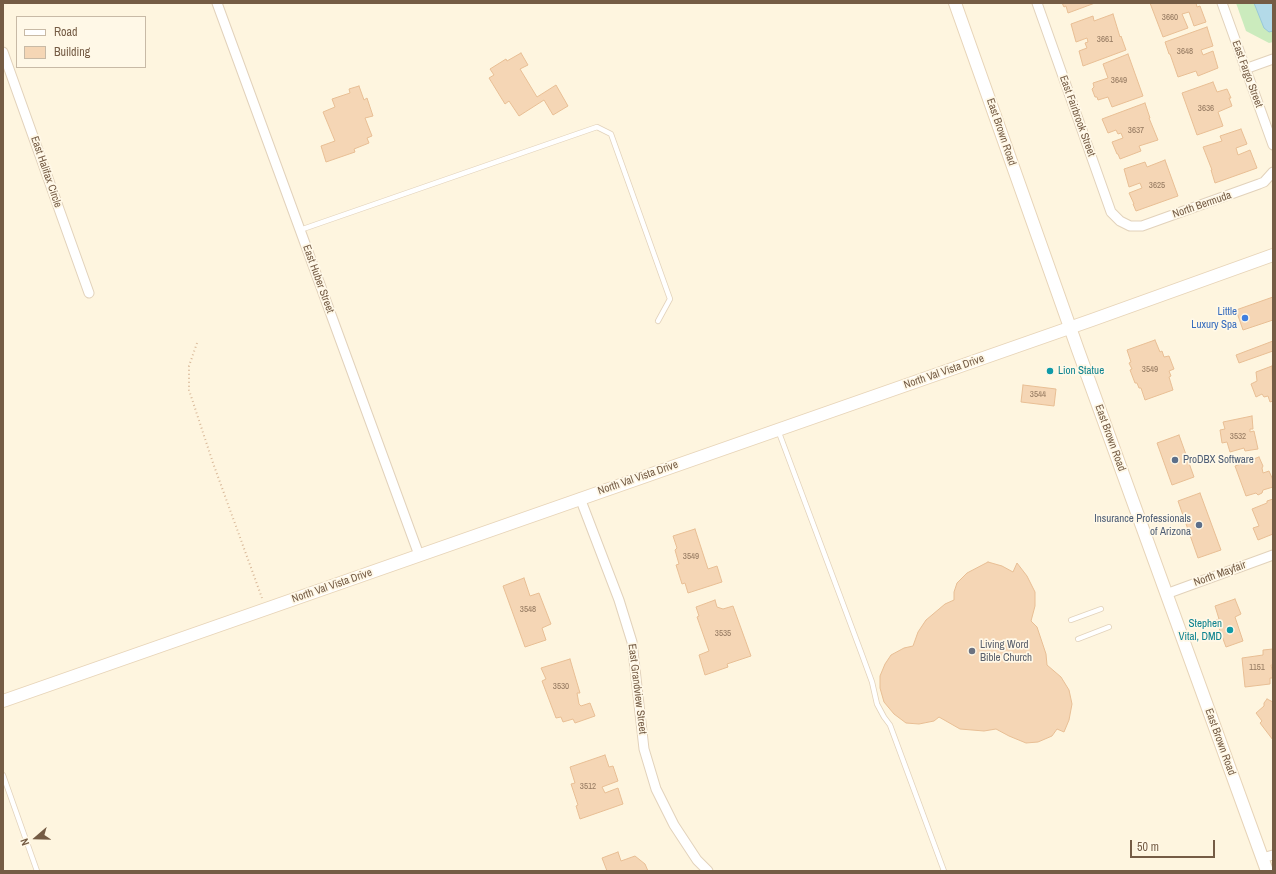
<!DOCTYPE html>
<style>
body{margin:0}
#map{position:relative;width:1276px;height:874px;overflow:hidden;background:#fef5df;font-family:"Archivo Narrow",sans-serif}
canvas{display:block}
.frame{position:absolute;inset:0;border:4px solid #755c45;pointer-events:none}
.legend{position:absolute;left:16px;top:16px;width:130px;height:52px;box-sizing:border-box;background:#fff8e7;border:1px solid #c8baa6;margin:0;padding:5px 7px;list-style:none;font-size:12px;color:#755c45}
.legend li{display:flex;align-items:center;gap:8px;height:20px}
.legend b{width:20px;border:1px solid #c8baa6}
.north{position:absolute;left:16px;top:818px;width:40px;height:40px;-webkit-text-stroke:3px #fff8e7;paint-order:stroke;rotate:250deg;font-size:11px;font-weight:700;line-height:16px;text-align:center;color:#755c45}
.north::after{content:'';display:block;margin:auto;width:14px;height:18px;background:#755c45;clip-path:polygon(50% 0,100% 100%,50% 72%,0 100%)}
.scale{position:absolute;left:1130px;top:840px;width:85px;height:18px;box-sizing:border-box;border:2px solid #755c45;border-top:0;padding-left:5px;font-size:12px;line-height:14px;white-space:nowrap;color:#755c45;-webkit-text-stroke:3px #fff8e7;paint-order:stroke}
</style>
<div id="map">
<canvas width="1276" height="874"></canvas>
<div class="frame"></div>
<ul class="legend">
<li><b style="height:5px;background:#fff"></b>Road</li>
<li><b style="height:11px;background:#f5d6b5"></b>Building</li>
</ul>
<div class="north">N</div>
<div class="scale">50 m</div>
</div>
<script>
const c = document.querySelector('canvas').getContext('2d');
c.lineJoin = 'round';
function fillPath(path, color) { c.fillStyle = color; c.fill(path, 'evenodd'); }
const toPath = rows => new Path2D(rows.map(r => 'M' + r).join(''));
function strokePath(path, color, width, dash) { c.strokeStyle = color; c.lineWidth = width; c.lineCap = dash ? 'butt' : 'round'; c.setLineDash(dash || []); c.stroke(path); }
function write(font, color, halo, rows, align = 'center') {
  c.font = font + ' "Archivo Narrow",sans-serif'; c.lineWidth = 3.5; c.setLineDash([]); c.textBaseline = 'middle'; c.strokeStyle = halo; c.fillStyle = color; for (const [text, x, y, turn = 0] of rows) {
    c.save(); c.translate(x, y); c.rotate((+turn || 0) * Math.PI / 180); c.textAlign = isNaN(turn) ? turn : align; if (halo) c.strokeText(text, 0, 0); c.fillText(text, 0, 0); c.restore();
  }
}
const green = toPath([
 [1236,3,1273,3,1273,42,1269,43,1246,31]
]);
const water = toPath([
 [1254,3,1273,3,1273,31,1269,32,1264,28,1254,3]
]);
const building = toPath([
 [1062,3,1095,3,1068,13,1066,6,1064,7,1062,3],
 [1150,3,1196,3,1197,7,1200,6,1206,22,1194,26,1189,12,1182,14,1188,28,1163,37,1150,3],
 [1113,14,1120,37,1121,36,1126,50,1083,66,1079,51,1087,48,1085,43,1088,42,1087,38,1076,42,1071,24,1093,16,1094,21,1113,14],
 [1207,27,1213,46,1201,50,1203,55,1213,51,1218,68,1198,76,1196,71,1178,77,1170,54,1169,54,1165,42,1207,27],
 [521,53,528,65,520,69,537,97,556,85,568,106,553,115,544,100,519,116,509,101,505,104,489,78,494,75,490,69,506,59,507,61,521,53],
 [1128,54,1143,96,1112,107,1108,97,1098,100,1097,97,1095,97,1092,89,1094,87,1093,83,1108,78,1103,64,1128,54],
 [1213,82,1217,92,1227,89,1231,98,1229,98,1232,106,1218,112,1223,126,1197,135,1182,93,1213,82],
 [359,86,364,100,367,98,373,116,365,118,372,136,367,138,369,143,354,149,355,152,326,162,321,146,335,141,323,112,335,107,332,99,350,93,349,89,359,86],
 [1145,103,1150,118,1149,118,1158,140,1139,146,1141,151,1120,159,1118,154,1117,154,1112,142,1123,138,1121,133,1118,134,1116,130,1108,133,1102,119,1145,103],
 [1241,129,1247,144,1236,148,1238,155,1250,150,1257,168,1215,183,1211,170,1212,170,1203,147,1222,141,1220,136,1241,129],
 [1165,160,1178,196,1136,211,1133,204,1134,204,1129,193,1142,188,1140,183,1129,187,1124,169,1145,162,1147,167,1165,160],
 [1273,297,1273,320,1243,330,1236,310,1273,297],
 [1155,340,1160,352,1162,351,1164,357,1169,356,1174,369,1169,371,1171,376,1169,377,1173,390,1145,400,1141,388,1139,388,1137,383,1135,383,1130,370,1132,369,1129,363,1131,362,1127,350,1155,340],
 [1273,341,1273,351,1239,363,1236,355,1273,341],
 [1272,366,1273,401,1270,402,1268,396,1264,397,1262,394,1256,397,1251,384,1257,381,1256,372,1272,366],
 [1023,385,1056,389,1054,406,1021,402,1023,385],
 [1252,416,1253,429,1250,429,1250,432,1254,431,1258,449,1245,451,1244,448,1230,452,1227,442,1222,443,1220,430,1225,429,1223,422,1252,416],
 [1179,435,1194,477,1172,485,1157,443,1179,435],
 [1259,457,1263,466,1262,468,1263,473,1269,471,1273,480,1273,487,1263,490,1262,493,1258,495,1256,493,1246,496,1235,466,1259,457],
 [1200,493,1221,550,1198,558,1178,501,1200,493],
 [1273,499,1273,534,1258,540,1253,528,1259,526,1252,509,1267,503,1267,501,1273,499],
 [695,529,708,569,717,566,722,582,688,593,685,583,682,584,676,565,679,564,675,550,677,548,673,536,695,529],
 [988,562,1002,566,1013,572,1017,563,1027,576,1035,592,1035,606,1031,621,1037,627,1046,654,1047,665,1061,677,1069,690,1072,704,1069,720,1064,732,1057,729,1052,736,1038,742,1026,743,1009,736,996,729,984,731,960,729,939,717,934,721,919,724,906,723,894,714,884,702,880,688,880,676,885,664,891,655,904,648,913,646,918,632,926,620,945,604,954,600,954,592,957,583,967,573,988,562],
 [524,578,530,596,539,593,551,624,542,628,546,640,525,647,503,586,524,578],
 [1235,599,1241,614,1235,617,1243,641,1226,647,1216,620,1219,619,1215,606,1235,599],
 [715,600,717,607,723,609,733,606,751,656,727,664,728,667,705,675,699,655,709,651,697,617,699,616,696,607,715,600],
 [1273,649,1273,665,1271,665,1272,670,1273,670,1273,678,1270,678,1270,684,1245,687,1242,658,1263,655,1263,650,1273,649],
 [570,659,580,693,577,693,579,704,581,706,590,703,595,716,575,723,573,719,563,722,561,717,556,718,542,681,546,679,541,668,570,659],
 [1267,699,1273,702,1273,740,1260,723,1262,721,1256,713,1264,706,1264,703,1267,699],
 [605,755,609,767,613,766,618,781,602,787,605,793,618,788,623,804,580,819,576,806,578,805,571,784,575,783,570,767,605,755],
 [618,852,621,861,635,856,645,864,648,871,607,871,602,858,618,852]
]);
const path = toPath([
 [197,343,189,366,189,390,213,463,262,598]
]);
const lane = toPath([
 [300,230,597,127,611,134,670,299,658,321],
 [778,430,861,652,872,682,877,704,884,717,890,725,944,871],
 [1071,620,1101,609],
 [1078,639,1109,627],
 [3,775,37,871]
]);
const street = toPath([
 [217,3,419,555],
 [1037,3,1111,212,1120,221,1130,226,1142,226,1259,184,1264,182,1273,172],
 [1222,3,1273,145],
 [3,52,89,293],
 [1245,69,1273,59],
 [580,498,619,600,632,642,644,749,656,789,674,825,697,860,708,871],
 [1166,594,1273,555],
 [1262,858,1273,855]
]);
const secondary = toPath([
 [955,3,1078,350,1267,871],
 [3,701,1092,320,1273,255]
]);
const markers = [
 [1245,318,4,"#3f7fe0"],
 [1050,371,4,"#0f9aa8"],
 [1175,460,4,"#5c6f8a"],
 [1199,525,4,"#5c6f8a"],
 [1230,630,4,"#0f9aa8"],
 [972,651,4,"#6b7280"]
];
const numberNames = [
 ["3660",1170,18],
 ["3661",1105,40],
 ["3648",1185,52],
 ["3649",1119,81],
 ["3636",1206,109],
 ["3637",1136,131],
 ["3625",1157,186],
 ["3549",1150,370],
 ["3544",1038,395],
 ["3532",1238,437],
 ["3549",691,557],
 ["3548",528,610],
 ["3535",723,634],
 ["1151",1257,668],
 ["3530",561,687],
 ["3512",588,787]
];
const streetNames = [
 ["East Fargo Street",1247,74,70],
 ["East Fairbrook Street",1077,116,70],
 ["East Brown Road",1001,132,71],
 ["East Halifax Circle",46,172,71],
 ["North Bermuda",1202,205,-19],
 ["East Huber Street",318,279,70],
 ["North Val Vista Drive",944,372,-19],
 ["East Brown Road",1110,438,70],
 ["North Val Vista Drive",638,478,-19],
 ["North Mayfair",1220,574,-20],
 ["North Val Vista Drive",332,586,-19],
 ["East Grandview Street",637,689,83],
 ["East Brown Road",1220,742,70]
];
const shopNames = [
 ["Little",1237,312],
 ["Luxury Spa",1237,325]
];
const cultureNames = [
 ["Lion Statue",1058,371],
 ["Stephen",1222,624,"right"],
 ["Vital, DMD",1222,637,"right"]
];
const serviceNames = [
 ["ProDBX Software",1183,460],
 ["Insurance Professionals",1191,519,"right"],
 ["of Arizona",1191,532,"right"]
];
const worshipNames = [
 ["Living Word",980,645],
 ["Bible Church",980,658]
];
fillPath(green, '#cbebbd');
fillPath(water, '#b3dae8');
strokePath(water, '#98c8da', 1);
fillPath(building, '#f5d6b5');
strokePath(building, '#e8be94', 1);
strokePath(lane, '#e2d2bb', 6);
strokePath(street, '#e2d2bb', 11);
strokePath(secondary, '#e7d4b8', 14);
strokePath(path, '#d9b999', 2, [1, 3]);
strokePath(lane, '#fff', 4.5);
strokePath(street, '#fff', 9);
strokePath(secondary, '#fff', 12);
for (const [x, y, r, color] of markers) { const dot = new Path2D(); dot.arc(x, y, r, 0, 2 * Math.PI); c.fillStyle = color; c.fill(dot); strokePath(dot, '#fff8e7', 1.5); }
write('9px', '#957a61', null, numberNames);
write('11px', '#755c45', '#fff8e7', streetNames);
write('11px', '#366cbe', '#fff8e7', shopNames, 'right');
write('11px', '#0d838f', '#fff8e7', cultureNames, 'left');
write('11px', '#4e5e75', '#fff8e7', serviceNames, 'left');
write('11px', '#5b616d', '#fff8e7', worshipNames, 'left');
</script>
